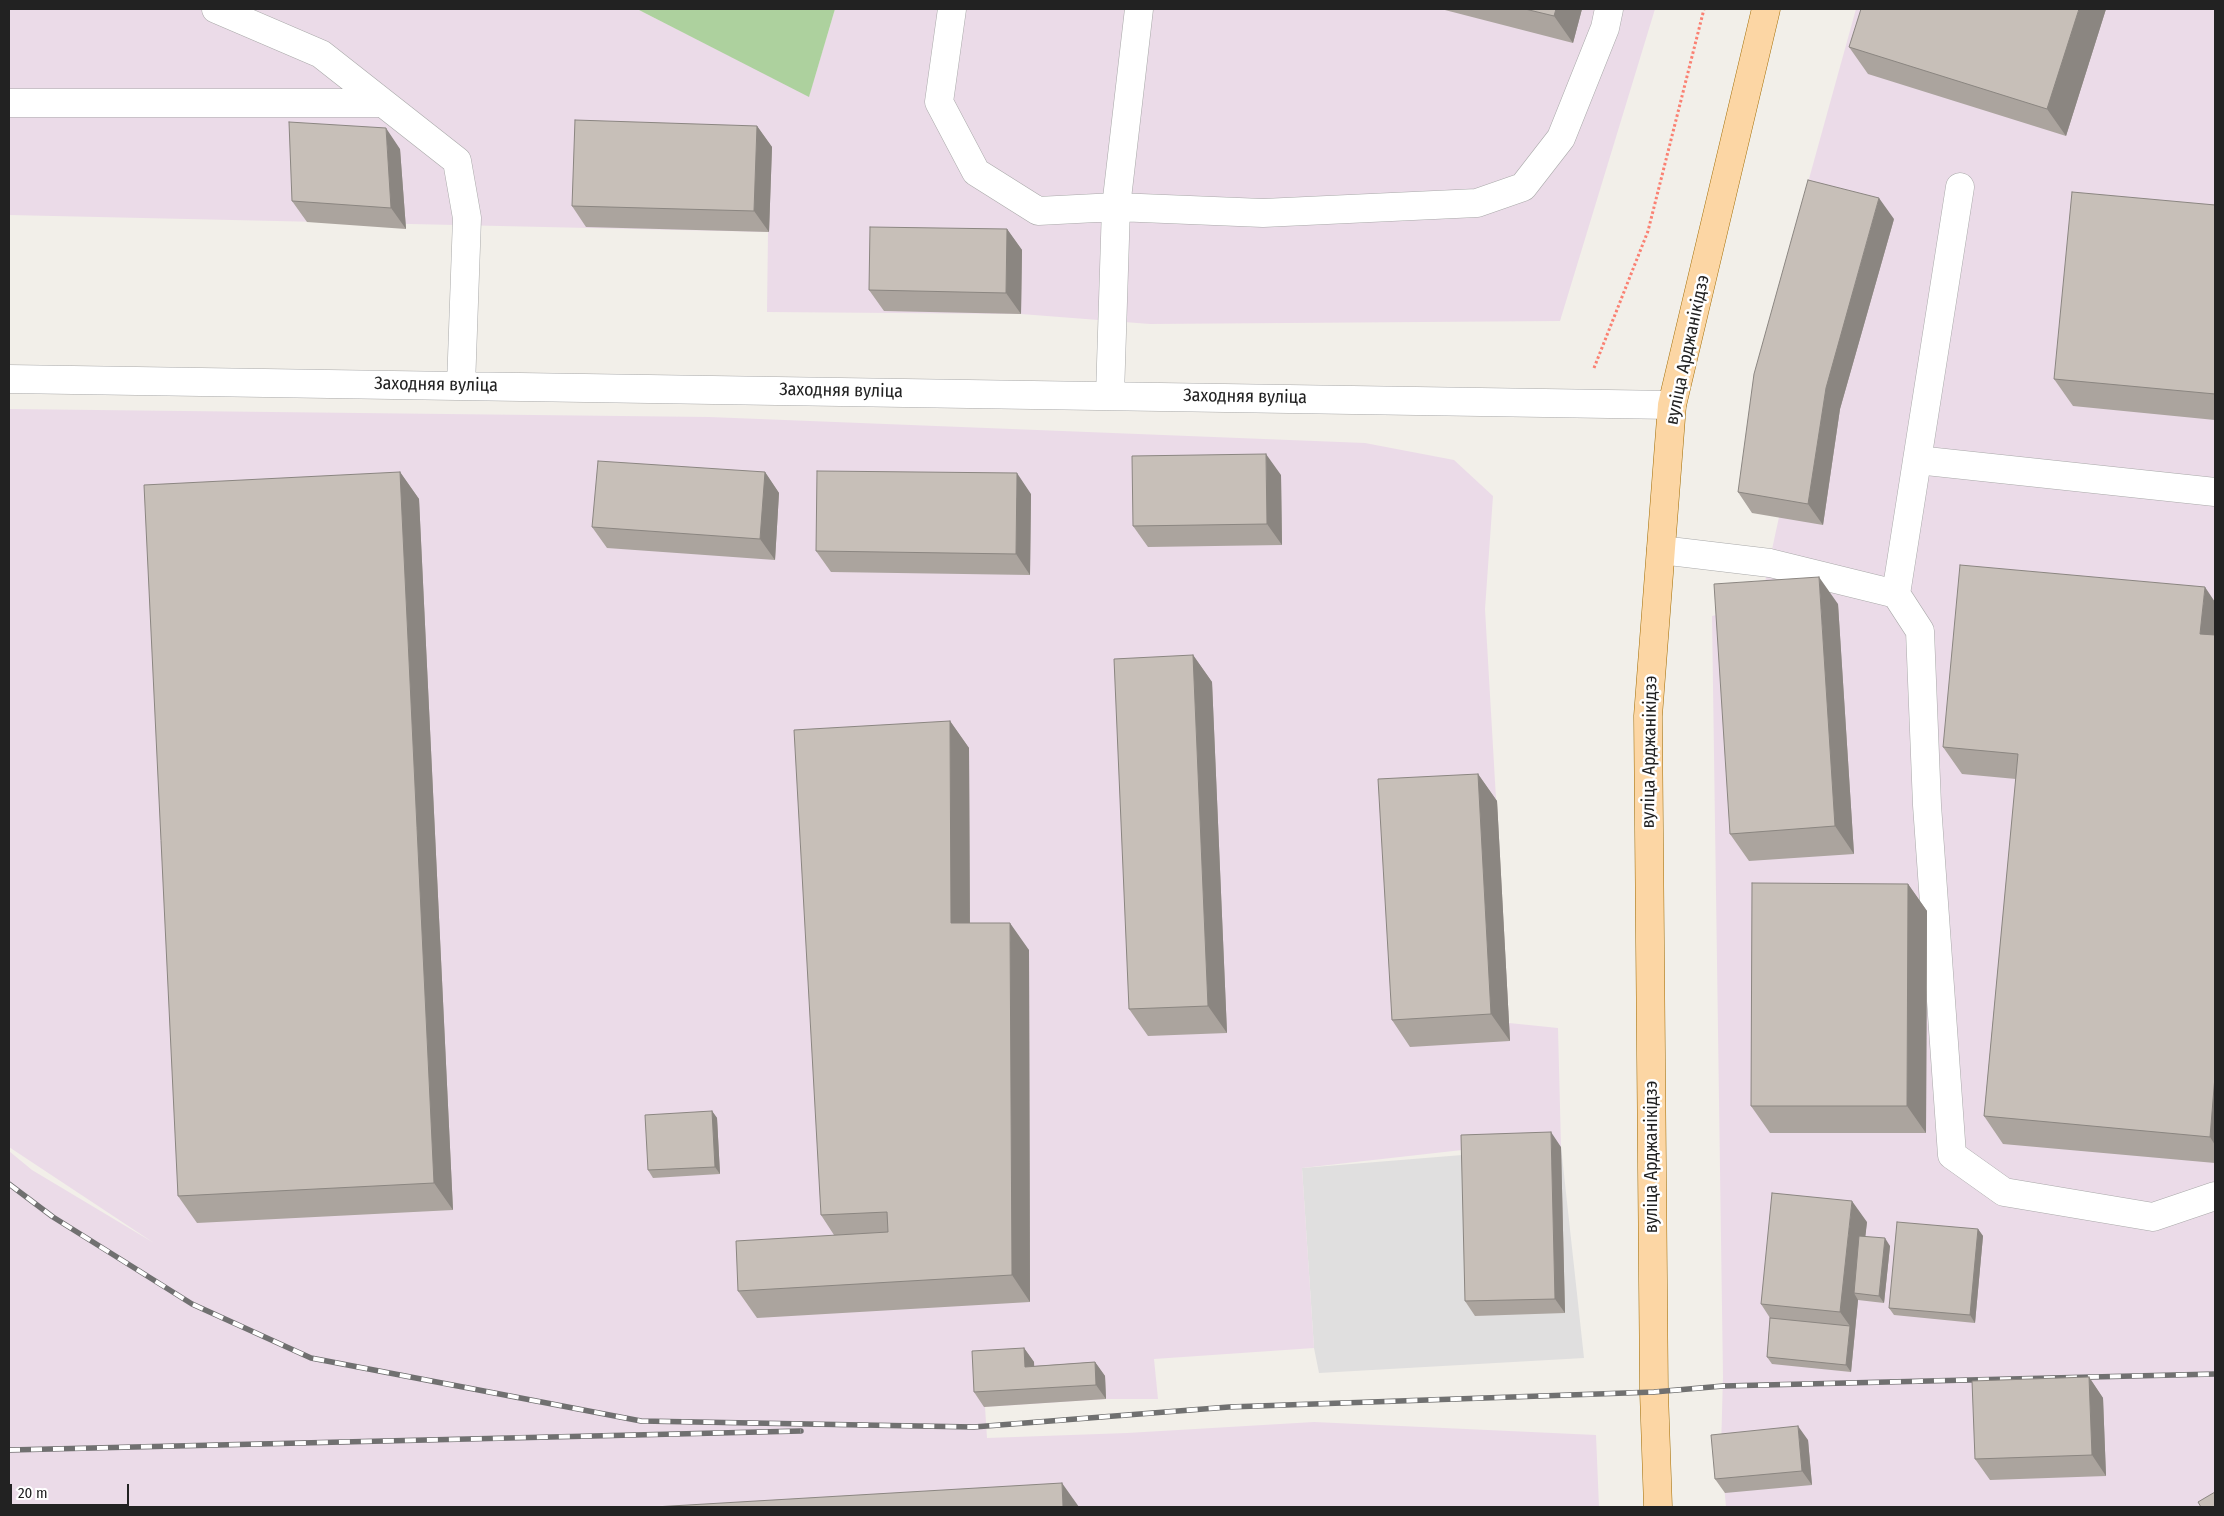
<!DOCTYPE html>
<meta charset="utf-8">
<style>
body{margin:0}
#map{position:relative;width:2224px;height:1516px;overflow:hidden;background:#f2efe9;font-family:"Fira Sans Condensed",sans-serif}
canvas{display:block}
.frame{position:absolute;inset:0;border:10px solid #222;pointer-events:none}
.scale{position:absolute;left:10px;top:1484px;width:119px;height:22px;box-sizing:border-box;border:2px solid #222;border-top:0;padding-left:6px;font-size:15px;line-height:18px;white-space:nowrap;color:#222;-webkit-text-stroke:4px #fff;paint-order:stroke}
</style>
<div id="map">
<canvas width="2224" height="1516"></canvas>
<div class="frame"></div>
<div class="scale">20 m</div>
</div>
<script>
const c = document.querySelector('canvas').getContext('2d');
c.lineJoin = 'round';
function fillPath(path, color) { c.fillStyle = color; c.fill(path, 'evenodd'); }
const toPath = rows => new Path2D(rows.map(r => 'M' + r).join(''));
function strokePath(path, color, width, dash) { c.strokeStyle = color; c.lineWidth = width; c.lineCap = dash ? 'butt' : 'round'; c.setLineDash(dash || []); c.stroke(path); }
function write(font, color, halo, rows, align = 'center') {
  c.font = font + ' "Fira Sans Condensed",sans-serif'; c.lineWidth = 5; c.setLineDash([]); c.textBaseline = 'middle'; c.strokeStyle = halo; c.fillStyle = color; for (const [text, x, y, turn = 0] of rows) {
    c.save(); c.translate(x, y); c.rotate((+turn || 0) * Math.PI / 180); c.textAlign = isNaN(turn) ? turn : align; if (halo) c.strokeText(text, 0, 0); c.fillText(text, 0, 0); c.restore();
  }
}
const residential = toPath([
 [1561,1147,1584,1358,1319,1373,1314,1348,1302,1168]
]);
const industrial = toPath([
 [9,9,637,9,809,96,835,9,1655,9,1560,321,1150,324,1021,314,767,312,768,232,9,215],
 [1856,9,2215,9,2215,1507,1726,1507,1721,1449,1723,1377,1712,616,1733,611,1759,610,1779,517,1804,197],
 [9,409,709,417,1365,443,1454,460,1493,496,1485,609,1509,1023,1558,1028,1561,1147,1471,1149,1302,1168,1314,1348,1154,1359,1158,1399,1106,1399,985,1407,987,1438,1127,1433,1314,1422,1596,1435,1599,1507,9,1507,9,1151,32,1170,154,1243,9,1147]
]);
const forest = toPath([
 [637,9,835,9,809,97]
]);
const path = toPath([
 [1594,368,1648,231,1704,9]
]);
const minor = toPath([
 [216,9,321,54,457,161,467,218,461,386],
 [952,9,939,102,976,172,1038,211,1116,207,1263,213,1477,203,1523,187,1561,138,1605,28,1609,9],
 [9,103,383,103],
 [9,379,1672,405],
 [1110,395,1116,207,1139,9],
 [1917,460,2215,492],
 [1661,550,1770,563,1896,594,1920,631,1927,805,1952,1155,2004,1192,2153,1217,2215,1196],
 [1896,594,1960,187]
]);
const major = toPath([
 [1658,1507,1654,1392,1648,716,1672,405,1766,9]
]);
const rail = toPath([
 [9,1184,53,1217,192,1304,311,1358,641,1421,974,1427,1229,1407,1654,1392,1723,1386,2215,1374],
 [9,1450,801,1431]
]);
const wall = toPath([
 [1441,9,1582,9,1573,43],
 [2106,9,2066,136,1868,74,1849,47],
 [757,126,772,147,769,232,586,227,572,206],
 [400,149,406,229,307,222,292,201],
 [2215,205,2215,420,2073,406,2054,379],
 [1894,219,1840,409,1823,525,1752,513,1738,492],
 [1007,229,1022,250,1021,314,884,311,869,290],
 [400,472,419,499,453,1210,197,1223,178,1196],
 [765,472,779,493,775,560,607,548,592,527],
 [1281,475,1282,545,1148,547,1133,526],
 [1031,494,1030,575,831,572,816,551],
 [2215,602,2215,1163,2003,1144,1984,1116,2016,779,1962,774,1943,747],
 [1838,604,1854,854,1749,861,1730,834],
 [1193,655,1212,682,1227,1033,1148,1036,1129,1009],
 [950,721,969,748,970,923,1029,950,1030,1302,757,1318,738,1291,834,1235,821,1215],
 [1478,774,1497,801,1510,1041,1410,1047,1392,1020],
 [1908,884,1927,911,1926,1133,1770,1133,1751,1106],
 [712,1111,717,1118,720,1174,653,1178,648,1170],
 [1561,1147,1565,1313,1475,1316,1465,1301],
 [1867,1222,1865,1237,1890,1246,1884,1303,1858,1300,1851,1372,1772,1364,1767,1357,1770,1318,1761,1304],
 [1978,1229,1983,1236,1975,1323,1894,1315,1889,1308],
 [1024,1348,1034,1362,1034,1366,1095,1362,1105,1376,1106,1399,984,1407,974,1392],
 [2089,1377,2103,1398,2106,1476,1990,1480,1975,1459],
 [1808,1440,1812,1485,1725,1493,1715,1479]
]);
const shadedWall = toPath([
 [1556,9,1582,9,1573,43,1554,16],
 [2079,9,2106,9,2066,136,2047,109],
 [757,126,772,147,769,232,754,211],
 [386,128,400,149,406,229,391,208],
 [1879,198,1894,219,1840,409,1823,525,1808,504,1826,388],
 [1007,229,1022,250,1021,314,1006,293],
 [1266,454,1281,475,1282,545,1267,524],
 [400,472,419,499,453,1210,434,1183],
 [765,472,779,493,775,560,760,539],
 [1017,473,1031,494,1030,575,1016,554],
 [1819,577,1838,604,1854,854,1835,826],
 [2205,587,2215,602,2215,655,2200,634],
 [1193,655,1212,682,1227,1033,1208,1006],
 [950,721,969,748,970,950,951,923],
 [1478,774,1497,801,1510,1041,1491,1014],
 [1908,884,1927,911,1926,1133,1907,1106],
 [1010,923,1029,950,1030,1302,1012,1275],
 [2215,1076,2215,1145,2210,1137],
 [712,1111,717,1118,720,1174,715,1167],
 [1551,1132,1561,1147,1565,1313,1555,1299],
 [1852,1201,1867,1222,1859,1294,1854,1293,1858,1300,1851,1372,1846,1365,1850,1326,1840,1312],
 [1978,1229,1983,1236,1975,1323,1970,1315],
 [1885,1238,1890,1246,1884,1303,1879,1296],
 [1024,1348,1034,1362,1035,1381,1025,1367],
 [1095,1362,1105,1376,1106,1399,1096,1385],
 [2089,1377,2103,1398,2106,1476,2092,1455],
 [1798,1426,1808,1440,1812,1485,1802,1471],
 [1062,1483,1079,1507,1063,1507]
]);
const building = toPath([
 [1525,9,1556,9,1554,16,1525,9],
 [1861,9,2079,9,2047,109,1849,47,1861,9],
 [575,120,757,126,754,211,572,206,575,120],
 [289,122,386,128,391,208,292,201,289,122],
 [1808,180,1879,198,1826,388,1808,504,1738,492,1754,374,1808,180],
 [2072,192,2215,205,2215,394,2054,379,2072,192],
 [870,227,1007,229,1006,293,869,290,870,227],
 [1266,454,1267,524,1133,526,1132,456,1266,454],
 [598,461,765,472,760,539,592,527,598,461],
 [817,471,1017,473,1016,554,816,551,817,471],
 [400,472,434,1183,178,1196,144,485,400,472],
 [1960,565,2205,587,2200,634,2215,635,2215,1076,2210,1137,1984,1116,2018,754,1943,747,1960,565],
 [1819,577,1835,826,1730,834,1714,584,1819,577],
 [1193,655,1208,1006,1129,1009,1114,659,1193,655],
 [950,721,951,923,1010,923,1012,1275,738,1291,736,1241,888,1232,887,1212,821,1215,794,730,950,721],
 [1478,774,1491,1014,1392,1020,1378,779,1478,774],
 [1752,883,1908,884,1907,1106,1751,1106,1752,883],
 [712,1111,715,1167,648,1170,645,1115,712,1111],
 [1551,1132,1555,1299,1465,1301,1461,1135,1551,1132],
 [1772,1193,1852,1201,1840,1312,1761,1304,1772,1193],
 [1897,1222,1978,1229,1970,1315,1889,1308,1897,1222],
 [1859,1236,1885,1238,1879,1296,1854,1293,1859,1236],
 [1770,1318,1850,1326,1846,1365,1767,1357,1770,1318],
 [1024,1348,1025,1367,1095,1362,1096,1385,974,1392,972,1351,1024,1348],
 [2089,1377,2092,1455,1975,1459,1972,1381,2089,1377],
 [1798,1426,1802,1471,1715,1479,1711,1435,1798,1426],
 [1062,1483,1063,1507,654,1507,1062,1483],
 [2215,1492,2215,1507,2201,1507,2198,1502,2215,1492]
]);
const streetNames = [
 ["вуліца Арджанікідзэ",1688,350,-78],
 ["Заходняя вуліца",436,385,1],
 ["Заходняя вуліца",841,391,1],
 ["Заходняя вуліца",1245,397,1],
 ["вуліца Арджанікідзэ",1650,752,-89],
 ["вуліца Арджанікідзэ",1652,1157,-90]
];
fillPath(residential, '#e0dfdf');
fillPath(industrial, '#ebdbe8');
fillPath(forest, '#add19e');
strokePath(minor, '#a9a9a9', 29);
strokePath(major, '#a06b00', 29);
strokePath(path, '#fa8072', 3, [2.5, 2.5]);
strokePath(minor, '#fff', 28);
strokePath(major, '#fcd6a4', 28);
strokePath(rail, '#707070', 5.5);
strokePath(rail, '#fff', 4, [11]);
fillPath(wall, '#aba49e');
fillPath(shadedWall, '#8b8681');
fillPath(building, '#c7bfb8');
strokePath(building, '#8b8681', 1);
write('18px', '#222', '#fff', streetNames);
</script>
